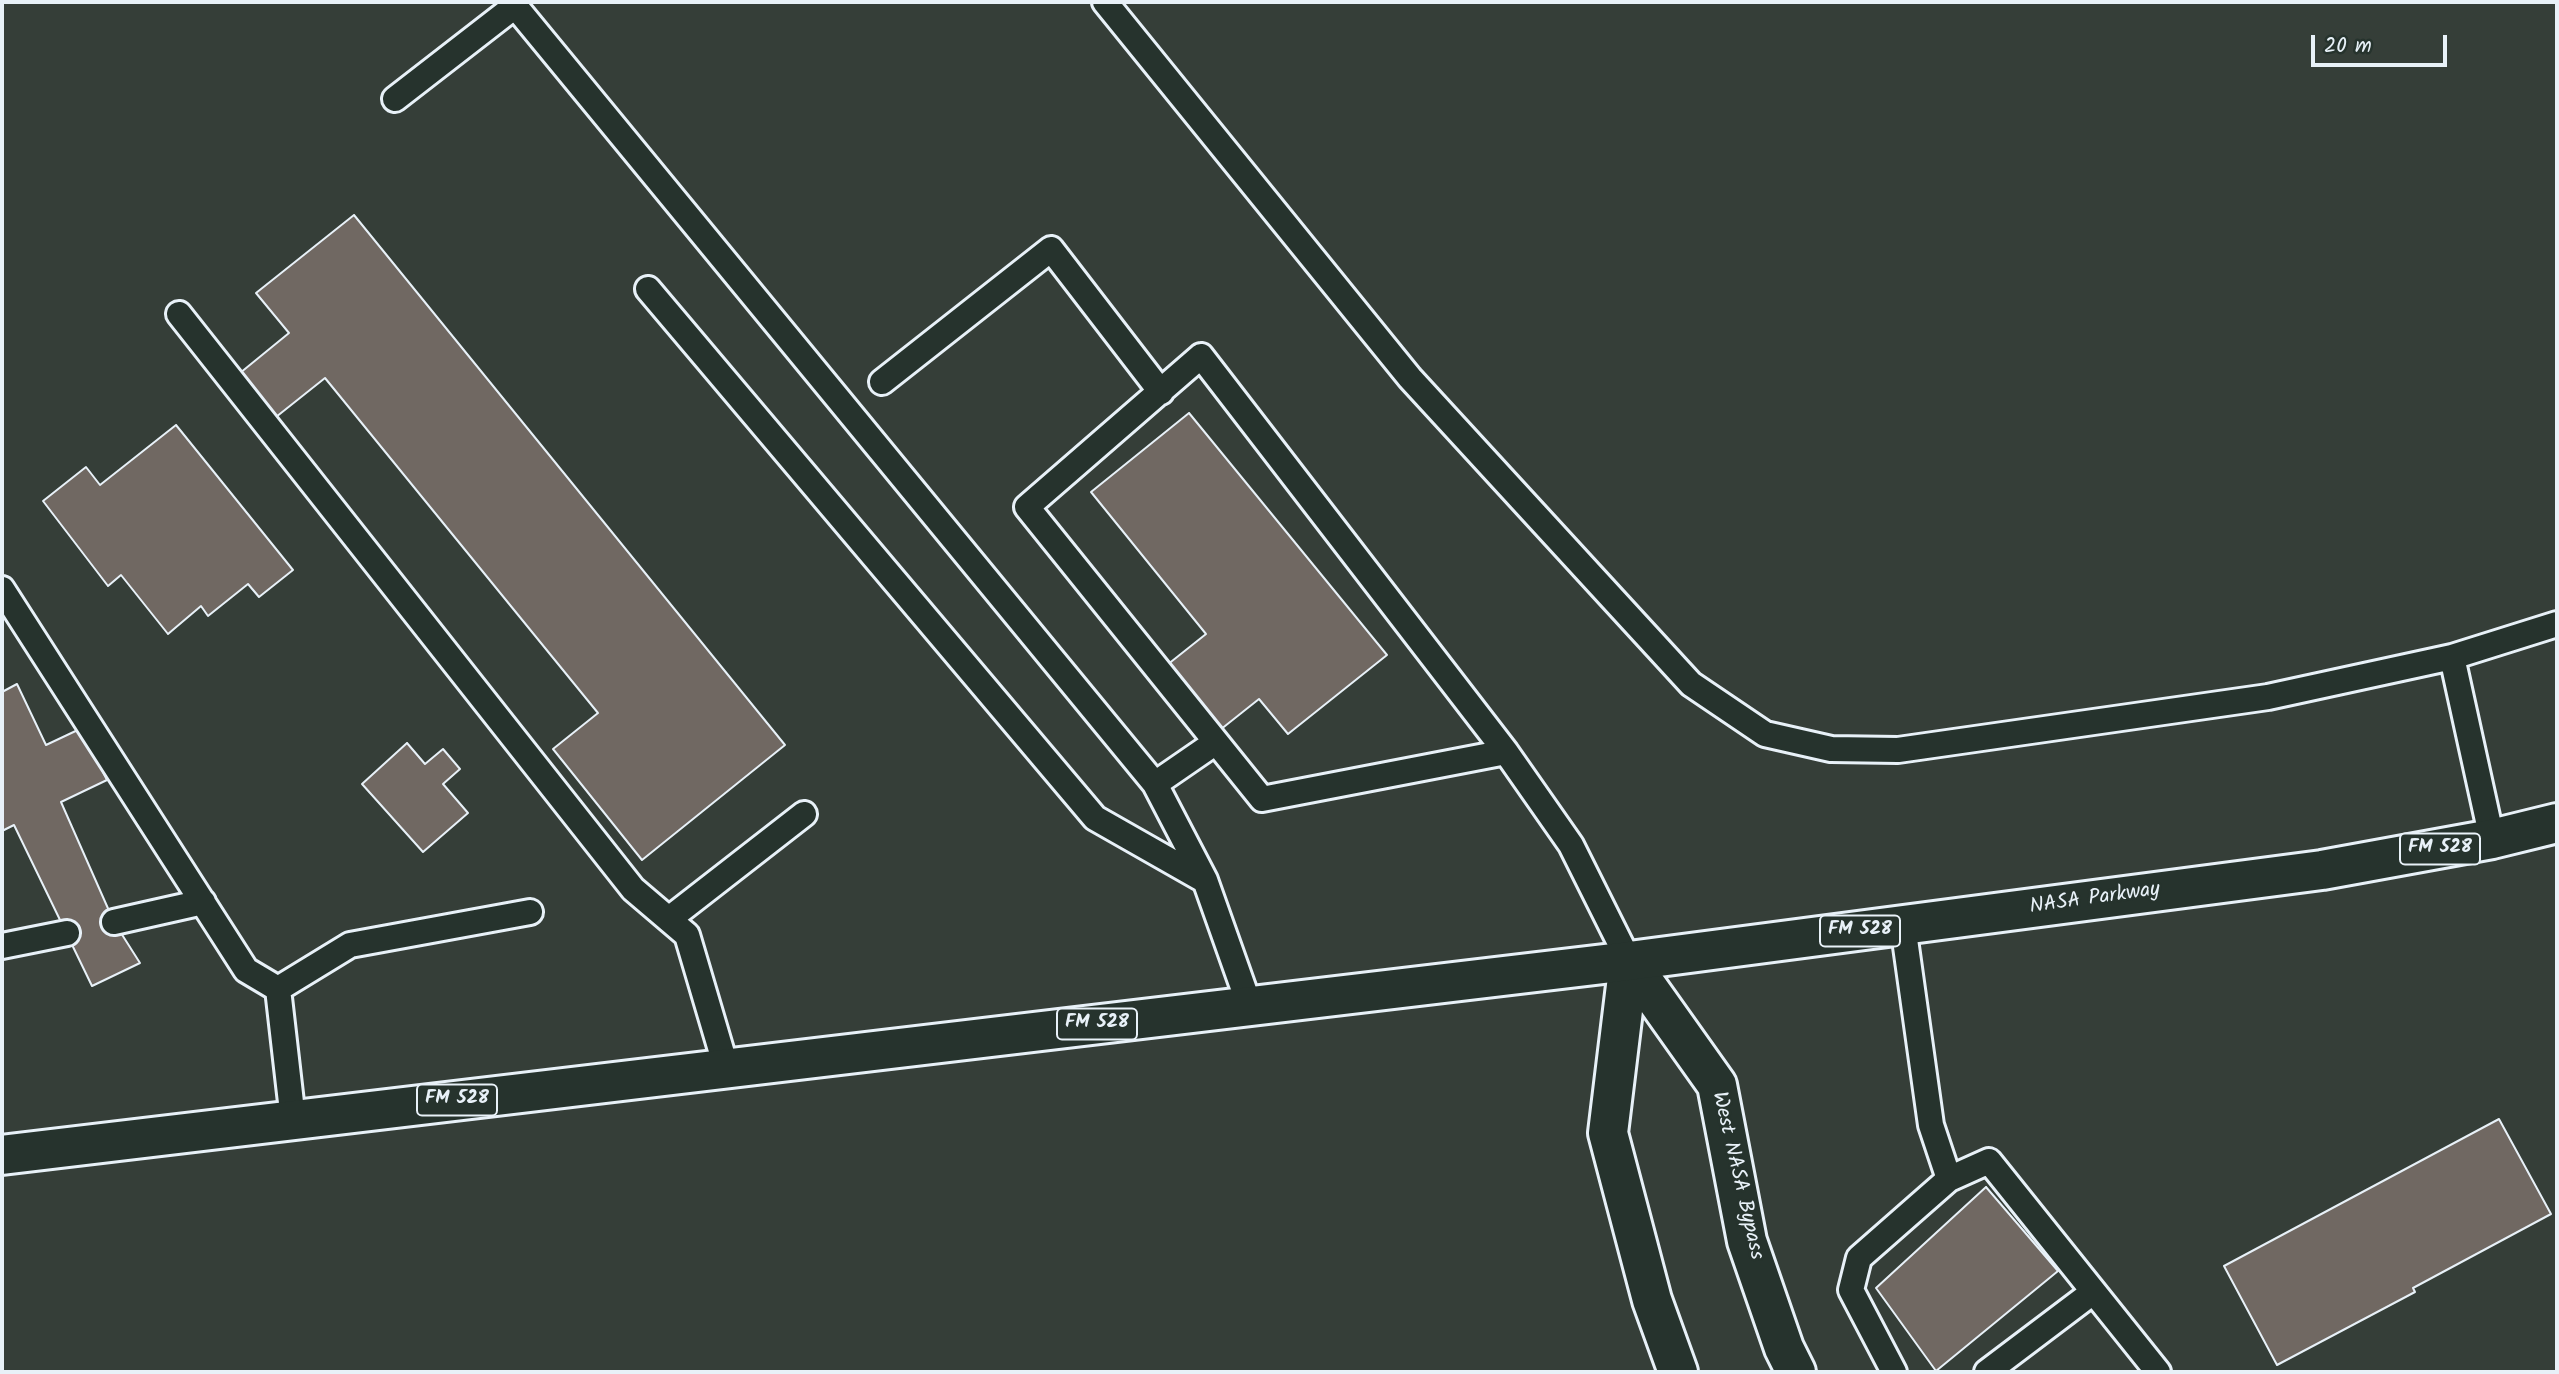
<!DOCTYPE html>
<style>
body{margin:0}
#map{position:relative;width:2559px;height:1374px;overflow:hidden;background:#353e38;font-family:Kalam,sans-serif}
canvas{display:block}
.frame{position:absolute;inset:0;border:4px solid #e8f1f8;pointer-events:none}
.scale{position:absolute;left:2311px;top:35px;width:136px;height:32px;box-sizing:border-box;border:4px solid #e8f1f8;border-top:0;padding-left:9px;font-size:21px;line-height:24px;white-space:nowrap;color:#e8f1f8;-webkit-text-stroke:5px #26332d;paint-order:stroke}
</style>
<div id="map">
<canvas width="2559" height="1374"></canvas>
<div class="frame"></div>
<div class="scale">20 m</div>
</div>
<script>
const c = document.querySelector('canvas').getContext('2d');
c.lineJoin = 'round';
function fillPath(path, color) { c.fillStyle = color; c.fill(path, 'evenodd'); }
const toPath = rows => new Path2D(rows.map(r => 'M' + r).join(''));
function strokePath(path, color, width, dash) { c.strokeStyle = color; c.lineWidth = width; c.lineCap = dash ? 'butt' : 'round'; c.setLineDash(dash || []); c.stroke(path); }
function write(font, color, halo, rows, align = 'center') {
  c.font = font + ' Kalam,sans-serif'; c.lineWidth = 5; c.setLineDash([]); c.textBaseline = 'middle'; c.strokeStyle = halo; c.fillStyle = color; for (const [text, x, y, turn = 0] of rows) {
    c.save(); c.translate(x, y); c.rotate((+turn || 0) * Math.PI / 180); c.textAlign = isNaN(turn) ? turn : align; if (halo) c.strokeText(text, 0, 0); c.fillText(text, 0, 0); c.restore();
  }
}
const building = toPath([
 [354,215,785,745,642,860,553,749,598,713,325,378,276,417,240,373,289,333,256,293,354,215],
 [1189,413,1387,655,1288,734,1259,699,1220,730,1167,665,1206,634,1091,492,1189,413],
 [176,425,293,570,259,597,248,584,208,616,201,606,168,634,121,575,108,586,43,501,86,467,100,485,176,425],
 [17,684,46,745,82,728,107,780,61,802,114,922,140,963,92,986,14,825,2,831,2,692,17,684],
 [407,743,425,764,443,749,460,769,443,784,468,813,423,852,362,784,407,743],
 [2499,1119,2551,1214,2413,1288,2415,1292,2277,1365,2224,1266,2499,1119],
 [1986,1187,2058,1271,1936,1371,1876,1288,1986,1187]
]);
const lane = toPath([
 [1105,2,1410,378,1691,684,1765,734,1831,749,1898,750,2268,697,2452,657,2492,839],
 [395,99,515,6,1155,784,1205,880,1250,1007],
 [648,289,1095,818,1204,880],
 [179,314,633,889,687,935,726,1067],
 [1201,356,1506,752,1262,799,1027,507,1201,356],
 [882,382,1051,249,1161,392],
 [2,589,246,970,278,989,293,1120],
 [2452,657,2557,624],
 [1506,752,1571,845,1629,961],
 [1155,784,1216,742],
 [669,919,804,814],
 [114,922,203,902],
 [1903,925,1931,1125,1949,1179,1989,1161,2158,1372],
 [2,946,67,933],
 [278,989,350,945,530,912],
 [1894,1372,1851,1290,1859,1258,1949,1179],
 [1987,1372,2093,1292]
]);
const secondary = toPath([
 [1629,961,1717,1085,1747,1241,1784,1348,1796,1372],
 [1629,961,1608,1133,1652,1300,1678,1372]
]);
const primary = toPath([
 [2,1155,1629,961,2322,870,2492,839,2557,823]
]);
const shields = [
 [2440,849,80],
 [1860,931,80],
 [1097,1024,80],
 [457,1100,80]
];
const shieldNames = [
 ["FM 528",2440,849],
 ["FM 528",1860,931],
 ["FM 528",1097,1024],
 ["FM 528",457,1100]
];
const streetNames = [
 ["NASA Parkway",2095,900,-8],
 ["West NASA Bypass",1736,1176,77]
];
fillPath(building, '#706862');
strokePath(building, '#e8f1f8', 2);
strokePath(lane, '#e8f1f8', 30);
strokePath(secondary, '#e8f1f8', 44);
strokePath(primary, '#e8f1f8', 44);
strokePath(lane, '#26332d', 24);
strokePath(secondary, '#26332d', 38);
strokePath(primary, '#26332d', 38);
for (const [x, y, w] of shields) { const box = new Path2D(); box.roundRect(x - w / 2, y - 15.5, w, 31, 5); c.fillStyle = '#26332d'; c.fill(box); strokePath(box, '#e8f1f8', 2); }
write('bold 19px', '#e8f1f8', null, shieldNames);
write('21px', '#e8f1f8', '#26332d', streetNames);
</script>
